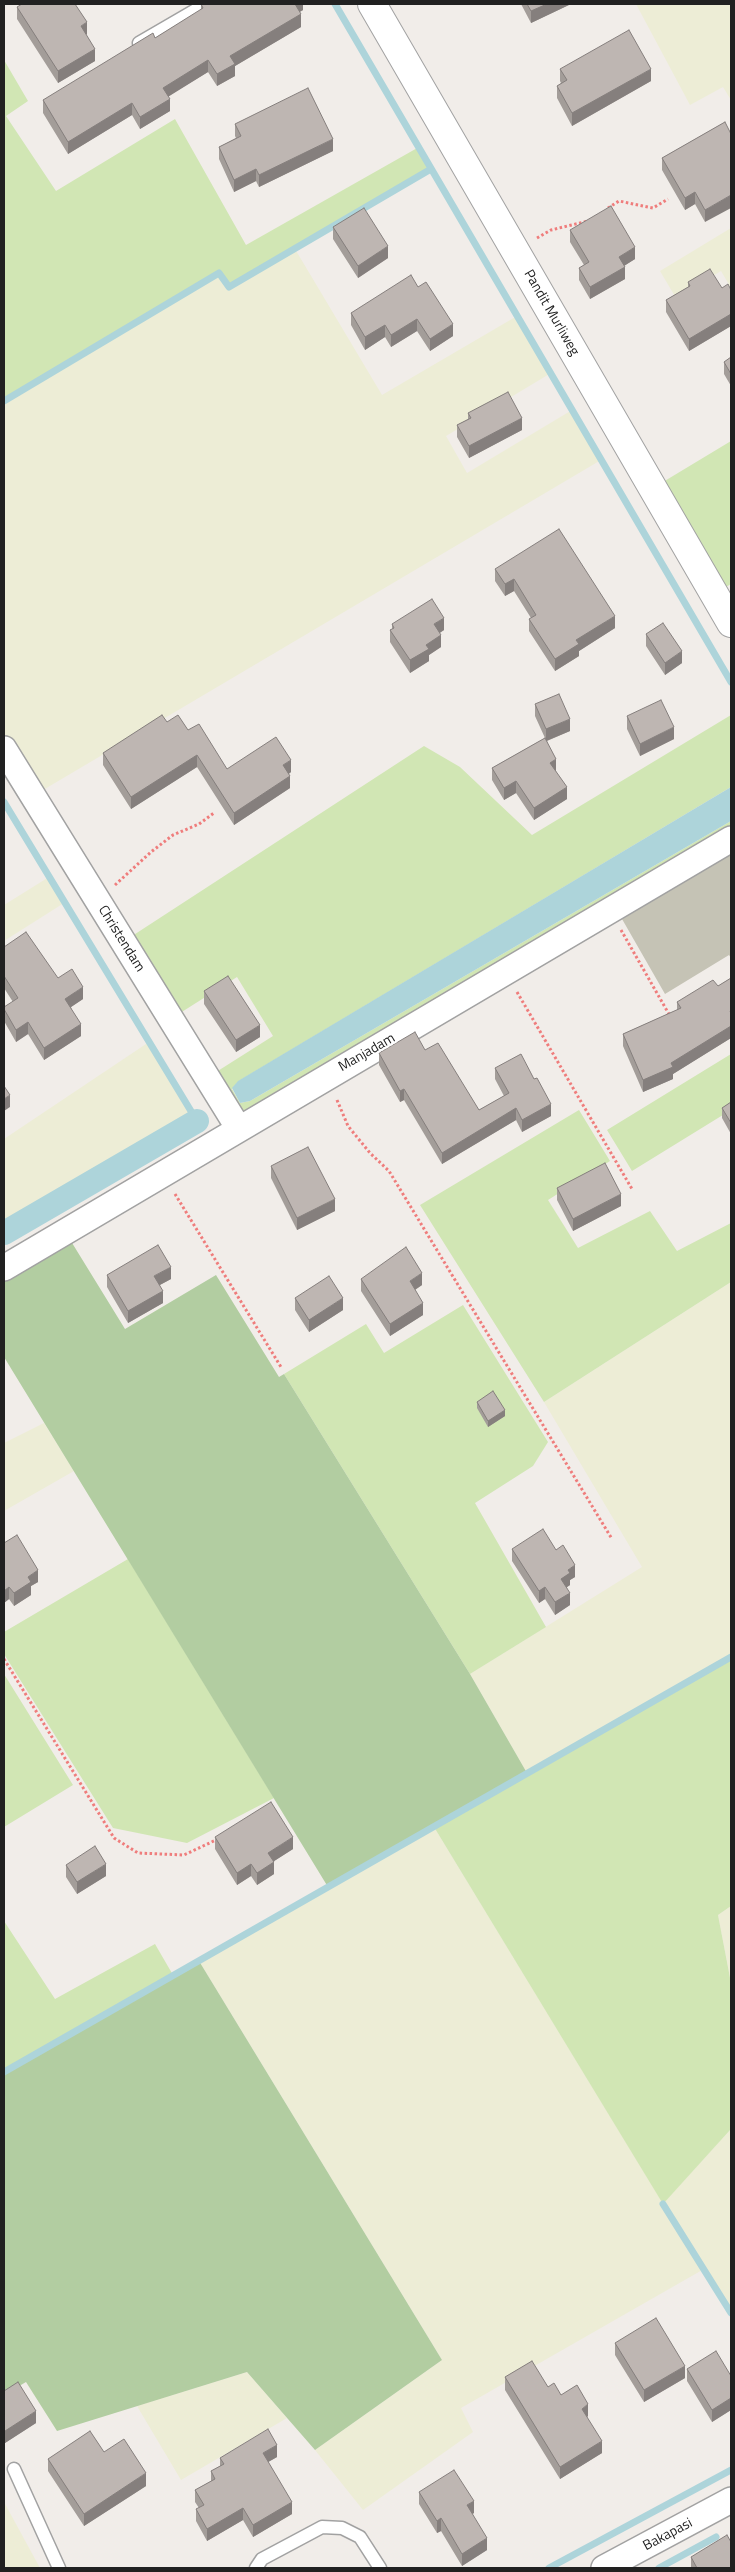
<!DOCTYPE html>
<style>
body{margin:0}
#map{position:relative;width:735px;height:2572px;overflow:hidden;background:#f1ede9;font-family:"Titillium Web",sans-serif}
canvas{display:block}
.frame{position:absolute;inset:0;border:5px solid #212121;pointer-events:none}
</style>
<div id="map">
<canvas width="735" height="2572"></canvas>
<div class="frame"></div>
</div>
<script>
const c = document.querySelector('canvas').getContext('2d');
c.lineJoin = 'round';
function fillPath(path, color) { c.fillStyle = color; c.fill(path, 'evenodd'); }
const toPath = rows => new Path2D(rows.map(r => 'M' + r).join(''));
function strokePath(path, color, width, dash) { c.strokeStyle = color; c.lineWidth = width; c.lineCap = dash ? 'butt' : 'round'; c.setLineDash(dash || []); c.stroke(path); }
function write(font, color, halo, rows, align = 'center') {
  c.font = font + ' "Titillium Web",sans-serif'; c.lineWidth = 4.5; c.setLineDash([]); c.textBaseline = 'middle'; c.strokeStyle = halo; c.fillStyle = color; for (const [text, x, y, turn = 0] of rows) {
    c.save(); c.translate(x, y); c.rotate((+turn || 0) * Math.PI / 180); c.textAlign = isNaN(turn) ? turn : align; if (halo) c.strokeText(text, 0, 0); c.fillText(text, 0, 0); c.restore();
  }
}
const construction = toPath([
 [731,854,731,958,729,955,665,994,622,919]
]);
const farmland = toPath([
 [636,4,731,4,731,100,723,87,690,105],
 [731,228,731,288,721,271,676,298,660,271],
 [295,249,382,395,517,316,551,373,446,436,467,473,572,410,601,460,38,793,4,737,4,401,219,273,229,287],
 [49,877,64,903,4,941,4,905],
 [149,1042,197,1121,4,1233,4,1139],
 [731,1282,731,1657,527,1773,470,1674,642,1567,544,1402],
 [44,1423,74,1471,4,1511,4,1443],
 [434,1827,663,2203,731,2129,731,2310,704,2269,461,2408,473,2432,363,2510,315,2450,442,2360,199,1961],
 [731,1906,731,1983,718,1915],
 [247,2372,287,2418,181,2480,137,2406],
 [4,2502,40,2568,4,2568]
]);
const grass = toPath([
 [4,60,28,101,6,116,56,191,175,119,246,245,419,147,431,169,229,287,219,273,4,401],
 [731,441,731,584,726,587,663,482],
 [731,715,731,787,239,1081,232,1089,240,1103,250,1101,731,821,731,831,249,1112,243,1112,213,1074,273,1036,237,977,177,1015,129,938,424,746,460,767,532,835],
 [731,1054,731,1110,632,1171,607,1130],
 [579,1110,610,1161,548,1200,578,1248,650,1211,677,1251,731,1223,731,1282,544,1402,420,1205],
 [463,1305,548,1442,533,1466,475,1503,546,1627,470,1674,284,1374,366,1324,384,1353],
 [128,1559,274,1798,187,1843,113,1828,4,1654,4,1632],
 [731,1657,731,1906,718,1915,731,1983,731,2129,663,2204,434,1827],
 [4,1674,73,1785,4,1827],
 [4,1921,55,1999,155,1944,173,1975,4,2072]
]);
const forest = toPath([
 [69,1238,125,1329,216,1275,279,1377,284,1374,470,1674,527,1773,328,1887,4,1357,4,1277],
 [199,1961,442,2360,315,2450,247,2372,57,2431,26,2382,4,2395,4,2072]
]);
const water = toPath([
 [731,787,731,821,250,1101,240,1103,232,1088,238,1081]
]);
const stream = toPath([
 [335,4,731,682],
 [4,401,219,273,229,287,431,169],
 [4,802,197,1121],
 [4,2072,731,1657],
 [663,2204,731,2313],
 [549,2568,731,2470],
 [659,2568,716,2537]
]);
const canal = toPath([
 [4,1233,197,1121]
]);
const path = toPath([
 [608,208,619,201,653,208,668,199],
 [537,238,551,230,588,221],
 [115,885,151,852,173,835,199,824,214,813],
 [621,930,670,1016],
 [517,992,632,1189],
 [337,1100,348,1126,370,1153,389,1171,612,1539],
 [175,1194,281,1367],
 [4,1659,114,1838,138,1853,184,1855,218,1839]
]);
const service = toPath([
 [139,43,206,4],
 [14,2469,59,2568],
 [256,2568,262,2559,322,2527,342,2528,360,2537,380,2568]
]);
const minor = toPath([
 [4,749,239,1129],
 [4,1268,731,839],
 [604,2568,731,2500]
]);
const tertiary = toPath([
 [372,4,731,623]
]);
const wall = toPath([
 [201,4,303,4,303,10,300,12,301,27,235,66,235,76,217,86,208,72,168,96,170,111,140,129,132,115,68,154,43,113,43,100,155,38,201,10],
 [521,4,571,4,531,23],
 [17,7,87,34,86,35,95,61,58,83,17,19],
 [560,69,651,81,572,126,557,98,557,86,561,83,560,81],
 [725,122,705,222,695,204,685,210,662,170,662,158],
 [235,124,333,151,259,187,256,181,234,192,219,159,219,147,236,138,235,136],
 [333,227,388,258,358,278,333,239],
 [570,230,635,259,624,266,625,279,590,299,579,280,579,268,584,265,570,242],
 [688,282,731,290,731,326,689,351,666,312,666,300,688,287],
 [418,287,453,336,430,351,417,331,391,347,385,337,365,350,351,325,351,313],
 [731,357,731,386,724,374,724,362],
 [468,413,522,430,469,458,457,437,457,425,468,419],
 [495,569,615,628,579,651,579,656,555,671,529,631,529,619,531,618,514,591,505,596,495,581],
 [392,624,444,630,440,633,441,647,429,655,429,661,410,673,390,642,390,630,392,629],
 [646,634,682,663,665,675,646,646],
 [535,704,570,731,547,741,556,771,567,799,534,820,516,793,504,800,492,780,492,768,545,738,535,716],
 [627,716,674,739,640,756,627,729],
 [167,722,188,730,227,769,291,772,289,774,290,788,234,825,197,767,131,809,103,765,103,753],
 [4,947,58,978,83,999,71,1007,81,1036,44,1060,28,1034,16,1042,4,1021,4,1007,13,1002,4,988],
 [731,978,731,1038,673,1074,673,1079,643,1092,623,1046,623,1034,677,1010,677,1002,718,986],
 [204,991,260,1037,236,1052,204,1004],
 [425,1050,479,1110,504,1096,495,1079,495,1068,551,1116,522,1132,516,1120,442,1164,404,1100,400,1102,379,1065,379,1053],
 [731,1102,731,1134,722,1118,722,1108],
 [271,1166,335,1211,297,1230,271,1178],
 [557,1188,621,1206,573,1231,557,1200],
 [107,1275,171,1279,160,1285,163,1303,128,1323,107,1287],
 [361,1279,422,1285,415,1290,423,1315,390,1336,361,1291],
 [295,1298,343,1310,309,1332,295,1310],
 [477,1402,505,1416,488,1427,477,1408],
 [4,1543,38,1582,31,1586,31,1595,14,1606,9,1599,4,1603],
 [512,1549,556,1550,575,1577,570,1580,570,1585,567,1587,570,1605,555,1615,545,1599,539,1603,512,1561],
 [215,1837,293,1849,274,1861,274,1874,257,1885,251,1876,237,1885,215,1849],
 [66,1865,106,1876,77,1894,66,1877],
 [615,2343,685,2378,644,2402,615,2355],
 [687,2369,731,2376,731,2410,712,2422,687,2381],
 [505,2377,548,2387,561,2395,588,2416,587,2417,602,2453,560,2479,505,2390],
 [4,2391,36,2423,5,2443,4,2442],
 [104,2452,146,2486,84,2526,48,2471,48,2459],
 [277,2457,268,2462,292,2514,253,2537,243,2520,207,2541,196,2521,196,2509,199,2508,195,2502,195,2490,211,2481,211,2471,220,2466,220,2458],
 [419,2492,474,2513,472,2514,487,2550,462,2566,441,2531,437,2533,419,2504],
 [691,2557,731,2568,691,2568]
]);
const shadedWall = toPath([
 [295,4,303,4,303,10,295,14],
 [547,4,571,4,531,23,531,11],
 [301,14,301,27,235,66,235,76,217,86,217,74,230,56],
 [87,22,87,34,81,38,81,26],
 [95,49,95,61,58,83,58,71],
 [208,60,208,72,163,100,163,88],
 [651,69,651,81,572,126,572,113],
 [170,99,170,111,140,129,140,117],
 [132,103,132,115,68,154,68,142],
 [333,139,333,151,259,187,259,175],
 [256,169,256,181,234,192,234,180],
 [695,192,695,204,685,210,685,198],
 [731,195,731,208,705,222,705,210],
 [388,246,388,258,358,278,358,266],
 [635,247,635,259,619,269,619,257],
 [625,267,625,279,590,299,590,287],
 [731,314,731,326,689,351,689,339],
 [417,319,417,331,391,347,391,335],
 [453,324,453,336,430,351,430,339],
 [385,325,385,337,365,350,365,337],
 [522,418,522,430,469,458,469,446],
 [514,579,514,591,505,596,505,584],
 [615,616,615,628,579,651,579,656,555,671,555,659,576,640],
 [444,618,444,630,434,636,434,624],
 [441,635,441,647,429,655,429,661,410,673,410,660,426,645],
 [682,651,682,663,665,675,665,663],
 [570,719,570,731,546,741,546,729],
 [674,727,674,739,640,756,640,744],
 [197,755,197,767,131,809,131,797],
 [556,759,556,771,550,775,550,763],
 [291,760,291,772,283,777,283,765],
 [290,776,290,788,234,825,234,813],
 [516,781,516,793,504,800,504,788],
 [567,787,567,799,534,820,534,808],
 [83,987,83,999,65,1011,65,999],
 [28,1022,28,1034,16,1042,16,1030],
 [81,1024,81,1036,44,1060,44,1048],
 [260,1025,260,1037,236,1052,236,1040],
 [731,1026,731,1038,673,1074,673,1079,643,1092,643,1080,671,1063],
 [404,1089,404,1100,400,1102,400,1091],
 [10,1095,10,1107,4,1111,4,1099],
 [551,1104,551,1116,522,1132,522,1120],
 [516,1108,516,1120,442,1164,442,1153],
 [621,1194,621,1206,573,1231,573,1219],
 [335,1199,335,1211,297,1230,297,1218],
 [171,1267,171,1279,154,1288,154,1276],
 [422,1273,422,1285,410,1293,410,1281],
 [163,1291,163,1303,128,1323,128,1311],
 [343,1298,343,1310,309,1332,309,1320],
 [423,1303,423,1315,390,1336,390,1324],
 [505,1410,505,1416,488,1427,488,1421],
 [575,1565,575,1577,570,1580,570,1585,561,1591,561,1579,568,1570],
 [38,1570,38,1582,31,1586,31,1595,14,1606,14,1593,28,1577],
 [9,1587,9,1599,4,1603,4,1591],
 [545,1587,545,1599,539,1603,539,1591],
 [570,1593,570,1605,555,1615,555,1602],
 [293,1837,293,1849,268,1865,268,1853],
 [274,1862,274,1874,257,1885,257,1873],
 [106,1864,106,1876,77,1894,77,1882],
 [251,1864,251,1876,237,1885,237,1873],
 [685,2366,685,2378,644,2402,644,2390],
 [731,2398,731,2410,712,2422,712,2410],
 [588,2404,588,2416,582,2421,582,2409],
 [36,2411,36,2423,5,2443,5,2431],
 [602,2441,602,2453,560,2479,560,2467],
 [277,2445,277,2457,263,2465,263,2453],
 [146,2473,146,2486,84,2526,84,2514],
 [474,2501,474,2513,467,2517,467,2505],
 [292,2502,292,2514,253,2537,253,2525],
 [243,2508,243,2520,207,2541,207,2529],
 [441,2518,441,2531,437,2533,437,2521],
 [487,2538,487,2550,462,2566,462,2554]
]);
const building = toPath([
 [22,4,75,4,87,22,81,26,95,49,58,71,17,7,22,4],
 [201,4,295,4,301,14,230,56,235,64,217,74,208,60,163,88,170,99,140,117,132,103,68,142,43,100,153,33,155,38,203,8,201,4],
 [527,4,547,4,531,11,527,4],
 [629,30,651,69,572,113,557,86,567,80,560,69,629,30],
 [308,88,333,139,259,175,256,169,234,180,219,147,241,136,235,124,308,88],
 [725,122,731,134,731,195,705,210,695,192,685,198,662,158,725,122],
 [611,206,635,247,619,257,625,267,590,287,579,268,589,262,570,230,611,206],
 [364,208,388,246,358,266,333,227,364,208],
 [710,269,722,288,728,284,731,290,731,314,689,339,666,300,690,286,688,282,710,269],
 [411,275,418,287,426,282,453,324,430,339,417,319,391,335,385,325,365,337,351,313,411,275],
 [731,357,731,374,724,362,731,357],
 [508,392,522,418,469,446,457,425,471,418,468,413,508,392],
 [559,529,615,616,576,640,579,644,555,659,529,619,536,615,514,579,505,584,495,569,559,529],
 [432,599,444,618,434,624,441,635,426,645,429,649,410,660,390,630,394,628,392,624,432,599],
 [663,623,682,651,665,663,646,634,663,623],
 [559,694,570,719,546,729,535,704,559,694],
 [661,700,674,727,640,744,627,716,661,700],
 [162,715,167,722,178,715,188,730,199,724,227,769,276,737,291,760,283,765,290,776,234,813,197,755,131,797,103,753,162,715],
 [545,738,556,759,550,763,567,787,534,808,516,781,504,788,492,768,545,738],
 [26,932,58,978,72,969,83,987,65,999,81,1024,44,1048,28,1022,16,1030,4,1009,4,1007,18,998,4,976,4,947,26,932],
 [228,976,260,1025,236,1040,204,991,228,976],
 [731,978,731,1011,730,1011,731,1013,731,1026,671,1063,673,1067,643,1080,623,1034,681,1008,677,1002,713,980,718,986,731,978],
 [415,1032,425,1050,438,1043,479,1110,509,1093,495,1068,521,1054,534,1079,537,1078,551,1104,522,1120,516,1108,442,1153,404,1089,400,1091,379,1053,415,1032],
 [4,1086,10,1095,4,1099,4,1086],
 [731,1102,731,1123,722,1108,731,1102],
 [308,1147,335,1199,297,1218,271,1166,308,1147],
 [605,1163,621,1194,573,1219,557,1188,605,1163],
 [158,1245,171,1267,154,1276,163,1291,128,1311,107,1275,158,1245],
 [406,1247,422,1273,410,1281,423,1303,390,1324,361,1279,406,1247],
 [329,1276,343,1298,309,1320,295,1298,329,1276],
 [493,1391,505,1410,488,1421,477,1402,493,1391],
 [543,1529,556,1550,563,1545,575,1565,568,1570,570,1573,561,1579,570,1593,555,1602,545,1587,539,1591,512,1549,543,1529],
 [17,1535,38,1570,28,1577,31,1582,14,1593,9,1587,4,1591,4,1543,17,1535],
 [271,1802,293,1837,268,1853,274,1862,257,1873,251,1864,237,1873,215,1837,271,1802],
 [95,1846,106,1864,77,1882,66,1865,95,1846],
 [656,2318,685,2366,644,2390,615,2343,656,2318],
 [716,2351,731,2376,731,2398,712,2410,687,2369,716,2351],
 [532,2361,548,2387,554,2383,561,2395,577,2385,588,2404,582,2409,602,2441,560,2467,505,2377,532,2361],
 [18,2382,36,2411,5,2431,4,2430,4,2391,18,2382],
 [268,2429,277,2445,263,2453,292,2502,253,2525,243,2508,207,2529,196,2509,204,2505,195,2490,215,2479,211,2471,224,2464,220,2458,268,2429],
 [90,2431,104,2452,124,2439,146,2473,84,2514,48,2459,90,2431],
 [454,2470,474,2501,467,2505,487,2538,462,2554,441,2518,437,2521,419,2492,454,2470],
 [727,2535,731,2542,731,2568,697,2568,691,2557,727,2535]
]);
const streetNames = [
 ["Pandit Murliweg",551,313,60],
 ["Christendam",121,939,58],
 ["Manjadam",367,1053,-30],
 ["Bakapasi",668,2535,-28]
];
fillPath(construction, '#c5c3b5');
fillPath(farmland, '#ededd6');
fillPath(grass, '#d1e6b4');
fillPath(forest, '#b2cda1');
fillPath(water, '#add4da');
strokePath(stream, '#add4da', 7);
strokePath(canal, '#add4da', 24);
strokePath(service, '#a2a2a2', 15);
strokePath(minor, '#a2a2a2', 28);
strokePath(tertiary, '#a2a2a2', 30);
strokePath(path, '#ef7d7c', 3, [2.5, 2.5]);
strokePath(service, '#fff', 12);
strokePath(minor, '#fff', 25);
strokePath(tertiary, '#fff', 28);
fillPath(wall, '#a39d99');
fillPath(shadedWall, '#857f7d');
fillPath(building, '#beb6b2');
strokePath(building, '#857f7d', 1);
write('14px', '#212121', '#fff', streetNames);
</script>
